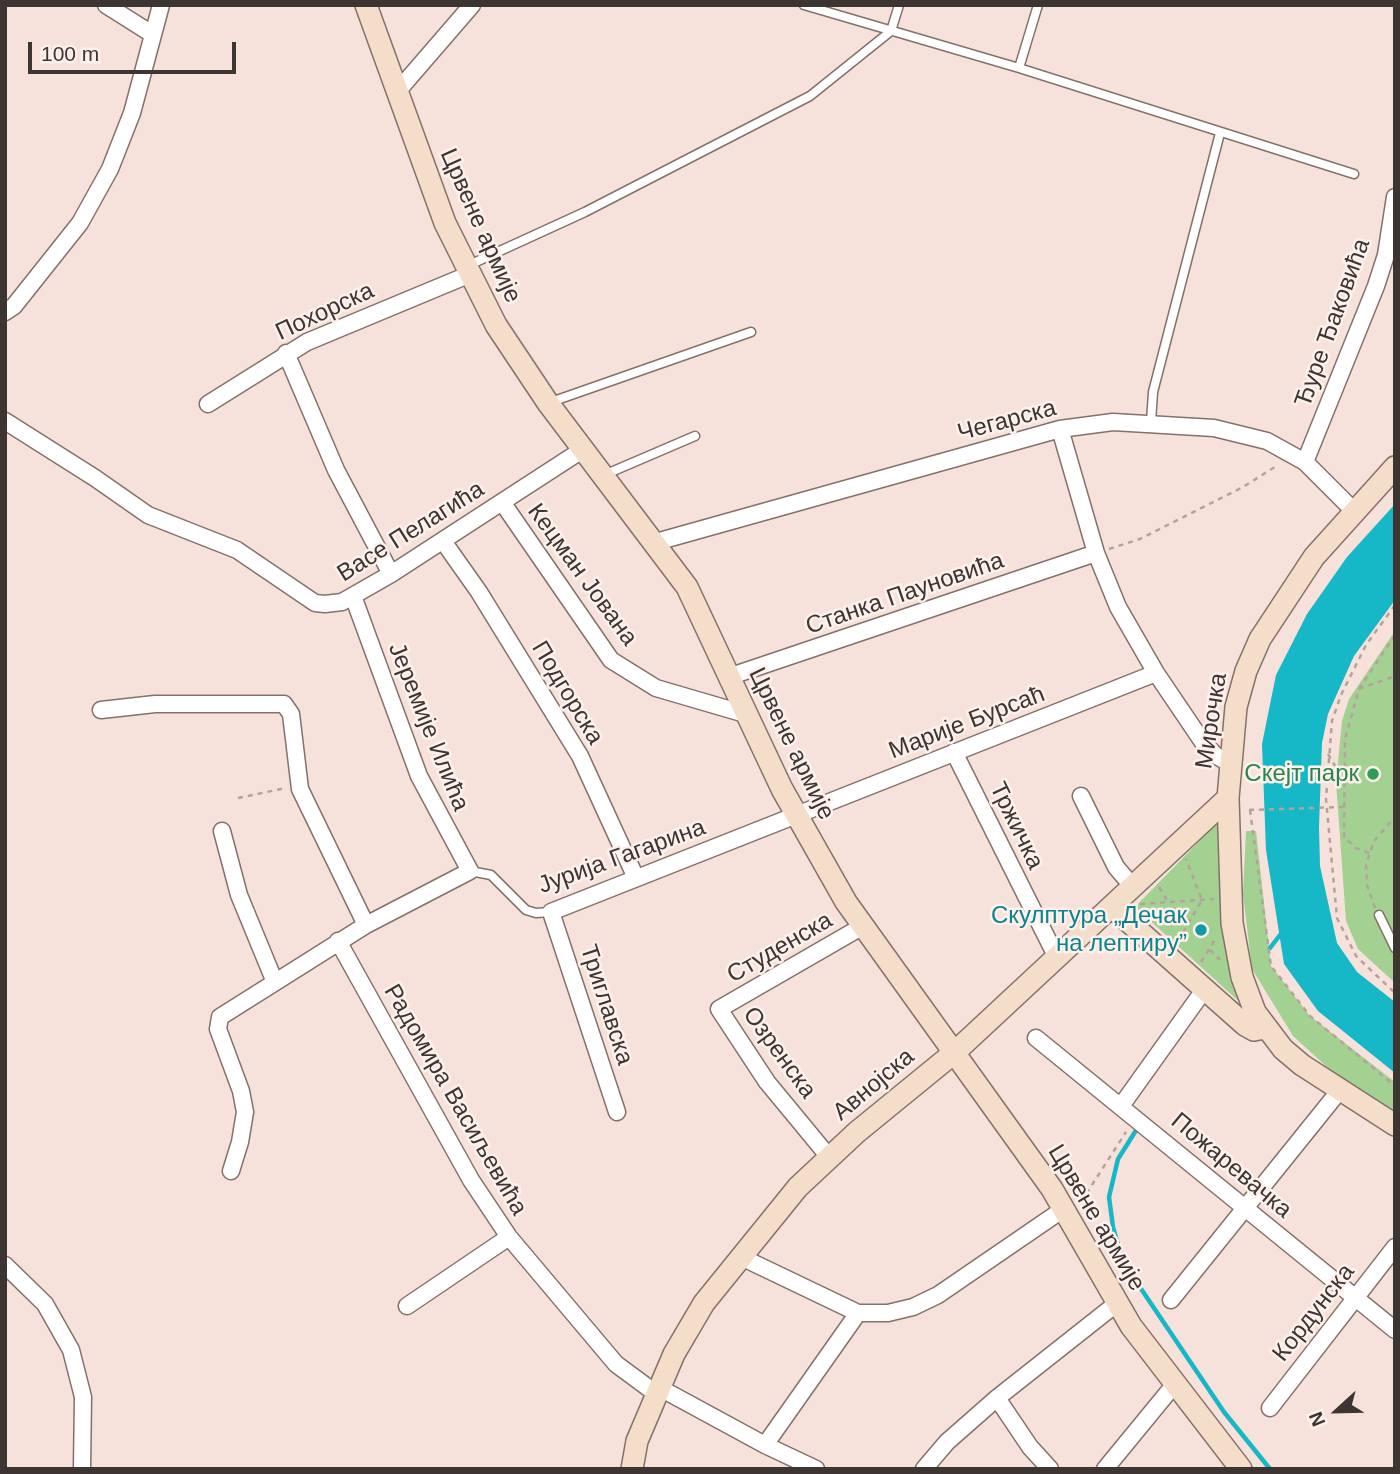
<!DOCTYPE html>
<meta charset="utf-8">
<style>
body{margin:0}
#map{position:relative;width:1400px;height:1474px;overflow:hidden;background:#f6e2da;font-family:Helvetica,sans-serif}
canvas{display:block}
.frame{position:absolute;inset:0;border:7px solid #3d3532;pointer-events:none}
.north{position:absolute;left:1302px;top:1376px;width:70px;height:70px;-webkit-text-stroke:5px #fef1ec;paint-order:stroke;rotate:248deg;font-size:19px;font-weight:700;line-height:28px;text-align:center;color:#3d3532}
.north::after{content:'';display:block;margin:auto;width:24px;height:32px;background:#3d3532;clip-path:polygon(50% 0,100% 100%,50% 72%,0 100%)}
.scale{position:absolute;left:28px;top:42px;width:208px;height:32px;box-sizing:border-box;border:4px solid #3d3532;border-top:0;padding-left:9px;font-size:21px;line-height:24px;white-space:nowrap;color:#3d3532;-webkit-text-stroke:5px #fef1ec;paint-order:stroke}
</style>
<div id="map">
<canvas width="1400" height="1474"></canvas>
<div class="frame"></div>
<div class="north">N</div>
<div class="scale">100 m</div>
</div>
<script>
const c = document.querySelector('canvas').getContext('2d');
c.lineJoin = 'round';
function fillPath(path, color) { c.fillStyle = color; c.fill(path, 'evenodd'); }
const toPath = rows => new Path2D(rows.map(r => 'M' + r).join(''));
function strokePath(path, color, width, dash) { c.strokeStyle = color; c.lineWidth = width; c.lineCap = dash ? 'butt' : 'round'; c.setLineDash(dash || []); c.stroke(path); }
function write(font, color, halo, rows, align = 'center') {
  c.font = font + ' Helvetica,sans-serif'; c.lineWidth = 5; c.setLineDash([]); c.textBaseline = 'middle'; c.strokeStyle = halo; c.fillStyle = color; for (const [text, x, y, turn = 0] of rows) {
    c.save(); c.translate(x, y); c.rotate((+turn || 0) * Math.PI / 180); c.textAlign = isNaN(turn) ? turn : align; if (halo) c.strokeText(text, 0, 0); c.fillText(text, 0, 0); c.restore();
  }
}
const green = toPath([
 [1395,631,1395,983,1358,949,1346,921,1336,782,1342,721,1349,699],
 [1220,820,1244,1006,1135,907],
 [1246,831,1256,831,1271,966,1310,1016,1395,1082,1395,1112,1338,1077,1293,1036,1252,969,1243,894]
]);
const water = toPath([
 [1395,504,1395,600,1354,656,1328,714,1322,743,1319,827,1320,866,1337,943,1357,972,1395,1002,1395,1073,1318,1011,1284,964,1266,850,1262,744,1276,675,1307,614,1347,557]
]);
const stream = toPath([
 [1270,948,1280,935],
 [1135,1132,1118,1159,1109,1197,1113,1227,1123,1262,1224,1412,1270,1469]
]);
const path = toPath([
 [1109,549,1140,539,1243,487,1278,465],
 [1395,605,1366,645,1341,695,1332,721,1326,799,1337,918,1356,956,1395,993],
 [1359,689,1395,676],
 [1328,754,1344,781],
 [238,798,286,788],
 [1249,810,1343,807],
 [1250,810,1271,966,1310,1016,1395,1086],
 [1369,853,1356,848,1344,837,1345,739,1359,689,1395,635],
 [1159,887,1168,902],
 [1140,904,1214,899],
 [1375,908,1367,885,1366,864,1374,841,1395,817],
 [1178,941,1202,900,1186,859],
 [1210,950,1220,960],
 [1201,962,1216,938],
 [1081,1202,1126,1132]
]);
const lane = toPath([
 [804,5,1019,68,1354,174],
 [1019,68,1038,5],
 [467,266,585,212,810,96,891,31,899,5],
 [551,402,751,332],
 [1151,422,1153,392,1220,133],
 [604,475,695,436],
 [470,871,491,875,526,910,536,913,551,912],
 [1379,915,1395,948]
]);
const street = toPath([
 [106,5,152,34],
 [396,93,472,5],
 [5,312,14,306,80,223,110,169,132,113,161,5],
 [286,353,336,470,391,574],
 [208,404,307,342,468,275],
 [5,421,95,478,148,515,237,550,315,603,325,604,342,602,391,574,582,450],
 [1060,429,1096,553,1118,607,1156,673,1202,741,1215,755,1229,763],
 [1305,462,1376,286,1386,255,1395,197],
 [502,502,611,660,656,688,745,714],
 [443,541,479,592,580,756,636,878],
 [656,542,1060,429,1113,422,1214,428,1267,441,1305,462,1353,510],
 [728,677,1096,553],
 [101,710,155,704,284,704,291,714,300,789,366,925],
 [954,752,1057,958],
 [1081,796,1116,867,1133,887],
 [222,831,239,895,274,980],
 [338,941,471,1180,509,1237,616,1364,658,1395],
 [1036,1038,1395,1330],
 [1121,1106,1204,990],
 [617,1112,551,912,1156,673],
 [829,1157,767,1082,719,1009,863,926],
 [231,1171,240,1142,245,1112,241,1091,218,1029,220,1017,366,925,470,871,419,776,353,596],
 [741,1257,858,1313,888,1313,913,1307,938,1295,1065,1208],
 [5,1265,45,1304,71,1350,83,1397,82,1469],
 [1171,1300,1340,1090],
 [407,1306,509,1237],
 [660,1388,765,1445,816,1469],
 [997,1398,1030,1447,1050,1469],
 [1270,1408,1395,1247],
 [765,1445,858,1313],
 [924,1469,947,1442,997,1398,1116,1304],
 [1105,1469,1174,1385]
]);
const secondary = toPath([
 [366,5,445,223,496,325,548,403,687,587,782,789,846,902,1052,1189,1131,1326,1241,1469],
 [1395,467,1314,557,1260,639,1246,671,1236,707,1228,798,1232,923,1242,977,1255,1012,1283,1049,1302,1065,1395,1125],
 [1112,907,1245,1025,1254,1030,1265,1028],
 [632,1469,637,1441,674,1354,704,1303,798,1187,857,1132,955,1052,1228,798]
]);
const markers = [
 [1373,774,7,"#2e9e5b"],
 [1201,930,7,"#0f9aa8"]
];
const streetNames = [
 ["Црвене армије",480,226,66],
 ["Похорска",325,312,-25],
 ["Ђуре Ђаковића",1333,323,-70],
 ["Чегарска",1007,421,-15],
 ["Васе Пелагића",411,532,-32],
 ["Кецман Јована",582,575,54],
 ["Станка Пауновића",905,594,-19],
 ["Подгорска",567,693,59],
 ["Мирочка",1212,721,-81],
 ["Марије Бурсаћ",967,723,-21],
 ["Јеремије Илића",428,727,68],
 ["Црвене армије",791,744,64],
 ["Тржичка",1016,826,64],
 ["Јурија Гагарина",622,857,-20],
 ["Студенска",780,948,-30],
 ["Триглавска",606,1005,72],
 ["Озренска",779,1053,54],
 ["Авнојска",874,1085,-40],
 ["Радомира Васиљевића",455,1100,60],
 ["Пожаревачка",1231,1166,40],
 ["Црвене армије",1096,1218,59],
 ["Кордунска",1314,1313,-52]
];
const leisureNames = [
 ["Скејт парк",1359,774]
];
const cultureNames = [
 ["Скулптура „Дечак",1187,916],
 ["на лептиру”",1187,944]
];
fillPath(green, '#a3d191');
fillPath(water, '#16b7c6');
strokePath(stream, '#16b7c6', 4.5);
strokePath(lane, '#83716a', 11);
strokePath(street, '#83716a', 19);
strokePath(secondary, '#83716a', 24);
strokePath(path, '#b3a39d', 2.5, [5, 5]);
strokePath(lane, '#fff', 8);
strokePath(street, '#fff', 16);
strokePath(secondary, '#f4ddc9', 21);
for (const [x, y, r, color] of markers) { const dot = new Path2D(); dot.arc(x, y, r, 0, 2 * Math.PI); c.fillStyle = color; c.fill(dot); strokePath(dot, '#fef1ec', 2.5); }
write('24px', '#3d3532', '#fef1ec', streetNames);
write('24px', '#27864d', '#fef1ec', leisureNames, 'right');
write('24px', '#0d838f', '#fef1ec', cultureNames, 'right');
</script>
